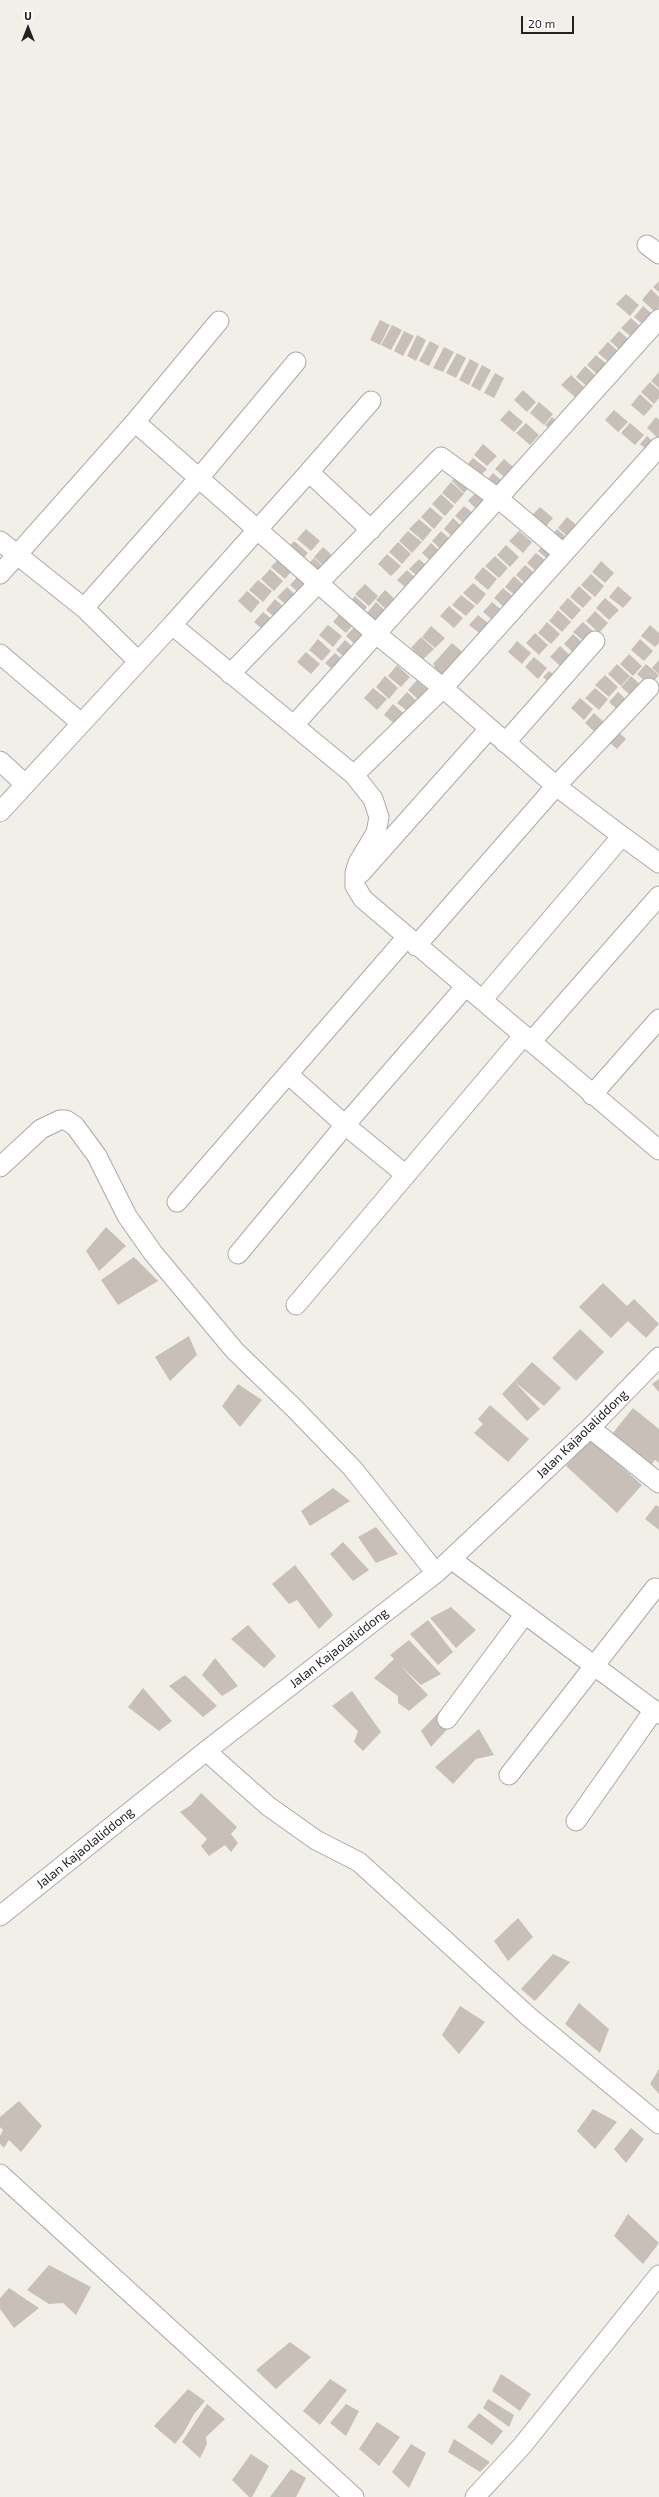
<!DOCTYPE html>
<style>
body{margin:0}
#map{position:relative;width:659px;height:2497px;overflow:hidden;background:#f2efe9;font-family:"Exo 2",sans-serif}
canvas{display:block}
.north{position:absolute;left:8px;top:8px;width:40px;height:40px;-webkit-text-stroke:3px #fff;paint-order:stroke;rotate:0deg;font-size:11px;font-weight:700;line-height:16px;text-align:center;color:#222}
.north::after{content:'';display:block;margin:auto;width:14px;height:18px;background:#222;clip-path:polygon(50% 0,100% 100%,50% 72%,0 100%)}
.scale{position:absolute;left:521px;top:16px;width:53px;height:18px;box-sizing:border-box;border:2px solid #222;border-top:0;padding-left:5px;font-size:12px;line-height:14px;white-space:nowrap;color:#222;-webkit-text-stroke:3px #fff;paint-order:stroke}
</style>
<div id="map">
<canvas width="659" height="2497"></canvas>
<div class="north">U</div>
<div class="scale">20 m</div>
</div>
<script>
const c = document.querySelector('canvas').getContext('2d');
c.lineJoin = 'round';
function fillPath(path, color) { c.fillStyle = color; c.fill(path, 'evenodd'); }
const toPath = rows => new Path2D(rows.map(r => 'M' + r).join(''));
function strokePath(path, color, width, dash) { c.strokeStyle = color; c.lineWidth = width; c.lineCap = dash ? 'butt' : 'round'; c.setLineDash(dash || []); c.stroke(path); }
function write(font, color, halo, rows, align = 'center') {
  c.font = font + ' "Exo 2",sans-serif'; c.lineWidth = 3; c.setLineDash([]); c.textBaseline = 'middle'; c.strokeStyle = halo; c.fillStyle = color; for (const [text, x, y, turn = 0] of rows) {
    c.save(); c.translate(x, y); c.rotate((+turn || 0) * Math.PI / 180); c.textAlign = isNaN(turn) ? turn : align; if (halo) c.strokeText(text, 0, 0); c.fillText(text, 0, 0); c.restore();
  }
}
const building = toPath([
 [659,281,659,292,653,287],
 [651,289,659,297,659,307,655,312,642,300],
 [626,294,639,305,630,316,616,304],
 [643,306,657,318,647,328,634,317],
 [631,318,644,330,635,340,621,328],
 [380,320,390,325,380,345,370,340],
 [392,325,402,330,391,350,381,345],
 [404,331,414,336,403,356,394,351],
 [619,331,633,343,623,353,610,341],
 [417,335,426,340,416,361,407,356],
 [430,341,439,346,429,366,419,361],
 [608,342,621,354,612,365,598,353],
 [444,347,454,352,443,372,433,368],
 [457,353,466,358,456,378,446,373],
 [596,355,609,366,600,377,587,365],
 [470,359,479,364,469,385,459,380],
 [482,365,491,370,480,391,471,386],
 [585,366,598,378,589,388,576,377],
 [659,372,659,388,651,381],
 [495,373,504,378,494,398,484,393],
 [571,375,584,387,575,397,561,385],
 [650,382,659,390,659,398,654,404,641,392],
 [523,390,536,402,527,412,514,400],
 [640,394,653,406,644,416,631,405],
 [539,402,553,414,544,425,530,413],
 [509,410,523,422,514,432,500,420],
 [614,410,628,422,618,432,605,420],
 [552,417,561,426,554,433,545,425],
 [656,417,659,420,659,439,647,428],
 [526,423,539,435,530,445,516,433],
 [630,423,644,435,635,445,621,433],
 [647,436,657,445,650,453,640,444],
 [483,444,497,456,487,466,474,455],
 [473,458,487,469,477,480,464,468],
 [504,459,518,471,509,481,495,469],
 [460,472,473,483,464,493,452,481],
 [493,473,507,485,497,495,484,484],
 [451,482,464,494,455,504,442,493],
 [477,491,490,502,481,513,468,501],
 [441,494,454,506,445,516,432,504],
 [464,506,478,517,469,528,455,516],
 [430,507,443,518,434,529,421,517],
 [540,507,553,518,544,529,530,517],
 [567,517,581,529,571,539,558,528],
 [453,518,466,530,457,541,444,529],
 [419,519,432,530,423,541,409,529],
 [306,529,320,541,311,551,297,539],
 [557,529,571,541,562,551,548,539],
 [408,531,422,542,412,553,399,541],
 [441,531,454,543,445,553,432,541],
 [519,531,532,542,523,553,509,541],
 [294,541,308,553,299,563,285,551],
 [547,541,560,552,551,562,538,551],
 [398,542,411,554,402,564,389,552],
 [431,543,444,555,435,565,422,553],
 [506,545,519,557,510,567,497,555],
 [323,547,336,559,327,569,314,557],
 [536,553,550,564,540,575,527,563],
 [387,554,401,566,391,576,378,564],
 [281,556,294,568,285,579,271,567],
 [495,556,508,568,499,578,485,566],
 [314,558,327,570,318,580,304,569],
 [419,559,432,570,423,581,409,569],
 [601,561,614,573,605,583,592,572],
 [525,565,538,576,529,587,516,575],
 [483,567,497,579,488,590,474,578],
 [270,569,283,581,274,591,261,579],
 [407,570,420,582,411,592,397,580],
 [591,574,604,586,595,597,581,585],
 [299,575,312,587,303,597,290,585],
 [514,576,527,588,518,598,505,587],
 [258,580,272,591,263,602,249,590],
 [473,583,486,594,477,605,463,593],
 [365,584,378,596,369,606,355,594],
 [579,586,592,598,583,608,570,597],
 [618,586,632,598,623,608,609,597],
 [287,587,300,599,291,609,277,597],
 [503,588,516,599,507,610,494,598],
 [385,590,398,602,389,612,376,600],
 [247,591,260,602,251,613,238,601],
 [461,595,475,606,466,616,452,605],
 [355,596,367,607,359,617,346,606],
 [568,598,581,610,572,620,559,608],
 [605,598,619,610,609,620,596,608],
 [275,599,288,611,279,621,266,610],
 [376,602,389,614,380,624,367,613],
 [492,602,505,613,496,623,483,612],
 [449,606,463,618,454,628,440,616],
 [558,610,571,622,562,632,549,621],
 [342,611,355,623,346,633,333,622],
 [595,611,608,623,599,633,586,621],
 [263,612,277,623,268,634,254,622],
 [478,615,492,626,483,636,469,625],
 [547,622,560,634,551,644,538,633],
 [583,622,596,634,587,644,573,632],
 [328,625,342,636,333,647,319,635],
 [650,625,659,633,659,643,655,647,641,636],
 [355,626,368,637,359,648,346,636],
 [431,626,445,638,435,648,422,637],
 [535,633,548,645,539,655,526,643],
 [573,634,586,646,577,656,564,644],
 [421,637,434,649,416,666,407,657,414,650,417,653,411,648],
 [318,639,331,651,322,661,309,650],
 [640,639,653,651,644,661,631,650],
 [345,640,359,652,350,662,336,650],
 [517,641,531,653,522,664,508,652],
 [452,643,466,655,438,683,428,674,435,666,433,664],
 [560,646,573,658,564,669,550,657],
 [306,652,320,664,311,674,297,662],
 [335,653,348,664,339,675,325,663],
 [629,654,642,666,633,676,620,664],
 [534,657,547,668,538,679,525,667],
 [659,660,659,674,652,668],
 [617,664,630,676,621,686,608,674],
 [646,664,659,675,650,686,637,674],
 [397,665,410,677,401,687,388,676],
 [549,671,558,678,552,685,543,677],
 [605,675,618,687,609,697,595,685],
 [385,676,398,688,389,699,376,687],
 [631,676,644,688,635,699,621,687],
 [417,680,430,692,421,702,408,690],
 [373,688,387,699,377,710,364,698],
 [595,688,608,699,599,710,585,698],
 [407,692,420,704,411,714,397,703],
 [618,692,631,704,622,714,609,702],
 [580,698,593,709,584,720,571,708],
 [393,704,407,716,397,726,384,715],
 [594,713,607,725,598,735,585,723],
 [613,727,626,739,617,749,604,738],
 [106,1227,126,1246,99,1271,86,1251],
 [134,1257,158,1281,118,1305,101,1280],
 [603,1283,627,1306,634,1299,659,1324,646,1338,628,1321,611,1338,579,1307],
 [580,1329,604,1352,576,1381,552,1358],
 [189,1336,197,1355,170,1381,155,1357],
 [532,1362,561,1388,544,1406,515,1382,540,1409,527,1421,502,1394],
 [659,1379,659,1392,652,1384],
 [238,1384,262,1400,240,1427,222,1406],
 [490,1405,529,1439,508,1462,474,1433,483,1424,478,1419],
 [633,1408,659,1429,659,1463,655,1460,651,1465,612,1434],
 [591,1439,642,1485,617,1513,566,1466],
 [333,1488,350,1501,310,1526,301,1511],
 [656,1505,659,1507,659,1530,645,1519],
 [376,1527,398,1554,376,1563,358,1537],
 [343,1542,369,1570,353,1581,330,1554],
 [295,1565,333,1615,319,1629,297,1600,289,1604,272,1584],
 [451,1607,476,1630,456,1648,430,1618],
 [428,1620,453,1652,438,1665,410,1634],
 [248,1625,276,1656,264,1668,231,1639],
 [409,1640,441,1674,421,1685,400,1665,428,1695,409,1711,398,1703,398,1696,374,1678,394,1659,390,1655],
 [215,1658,238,1686,222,1696,202,1675],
 [185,1675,217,1706,203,1717,169,1686],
 [143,1688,172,1721,159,1731,128,1707],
 [352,1691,381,1732,363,1751,354,1742,358,1731,332,1706],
 [440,1711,452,1724,431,1747,421,1731],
 [479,1729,494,1755,476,1759,453,1784,435,1767],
 [201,1793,237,1827,231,1834,238,1843,231,1852,225,1845,209,1856,201,1846,207,1839,180,1812,191,1805],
 [518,1918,533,1937,508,1961,494,1941],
 [553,1954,570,1962,535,2001,521,1989],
 [579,2003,609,2029,600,2053,565,2024],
 [460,2006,485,2022,459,2054,442,2035],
 [659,2069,659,2094,650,2084],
 [19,2101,42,2126,21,2152,9,2140,4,2148,0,2144,0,2136,3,2130,0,2127,0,2117],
 [593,2109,617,2122,595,2149,577,2131],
 [631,2128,644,2139,626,2163,614,2149],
 [628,2214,659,2243,643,2264,614,2236],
 [49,2265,91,2287,76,2315,63,2303,49,2304,27,2290],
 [9,2288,39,2308,14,2328,0,2309,0,2298],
 [290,2342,311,2357,276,2389,256,2370],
 [501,2374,531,2394,520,2411,492,2391],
 [330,2379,347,2390,320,2425,303,2411],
 [188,2389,205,2401,194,2414,183,2434,175,2444,154,2426],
 [488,2399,514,2415,509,2427,483,2408],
 [207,2404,225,2419,206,2437,207,2444,200,2458,182,2442],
 [346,2404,359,2411,346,2436,330,2423],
 [479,2413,503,2431,492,2445,467,2427],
 [377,2422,400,2437,379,2466,359,2449],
 [454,2439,490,2462,480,2472,448,2452],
 [411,2444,426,2453,409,2488,392,2472],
 [251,2454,269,2466,252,2497,249,2497,232,2480],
 [291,2469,306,2478,296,2497,270,2497]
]);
const minor = toPath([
 [647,245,659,254],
 [219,321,135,422,375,633,443,688,556,786,649,688],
 [309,472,371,401],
 [0,541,84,608,138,661],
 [0,574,135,422],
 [84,608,199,478,296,362],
 [172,625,309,472,371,530],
 [0,654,81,723],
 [230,674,441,457,499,499,563,553],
 [294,725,659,319],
 [505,743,595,641],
 [0,761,25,784],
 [354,775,443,688,659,447],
 [0,812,172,625,354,775,373,799,379,817,376,833,358,863,355,873,355,886,363,899,659,1150],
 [622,836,659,863],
 [361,873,489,729],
 [407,937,288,1074,345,1125,466,986],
 [416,946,556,786,622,836,483,999],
 [531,1042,659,896],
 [592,1095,659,1019],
 [0,1167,41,1129,60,1120,66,1120,75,1126,97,1156,127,1216,153,1253,235,1351,295,1409,353,1469,436,1573],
 [177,1202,288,1074],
 [238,1254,345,1125,406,1175],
 [296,1305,524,1035],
 [590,1428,659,1483],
 [451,1559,659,1714],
 [447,1719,525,1614],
 [206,1751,268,1806,316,1840,359,1862,528,2016,659,2124],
 [509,1775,655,1588],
 [576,1821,654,1710],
 [0,1916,206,1751,436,1573,590,1428,659,1357],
 [0,2174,354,2497],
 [475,2497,522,2446,659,2275]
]);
const streetNames = [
 ["Jalan Kajaolaliddong",582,1434,-44],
 ["Jalan Kajaolaliddong",339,1648,-38],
 ["Jalan Kajaolaliddong",85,1848,-39]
];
fillPath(building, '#c7bfb8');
strokePath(minor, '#a9a9a9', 21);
strokePath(minor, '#fff', 19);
write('13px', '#222', '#fff', streetNames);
</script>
